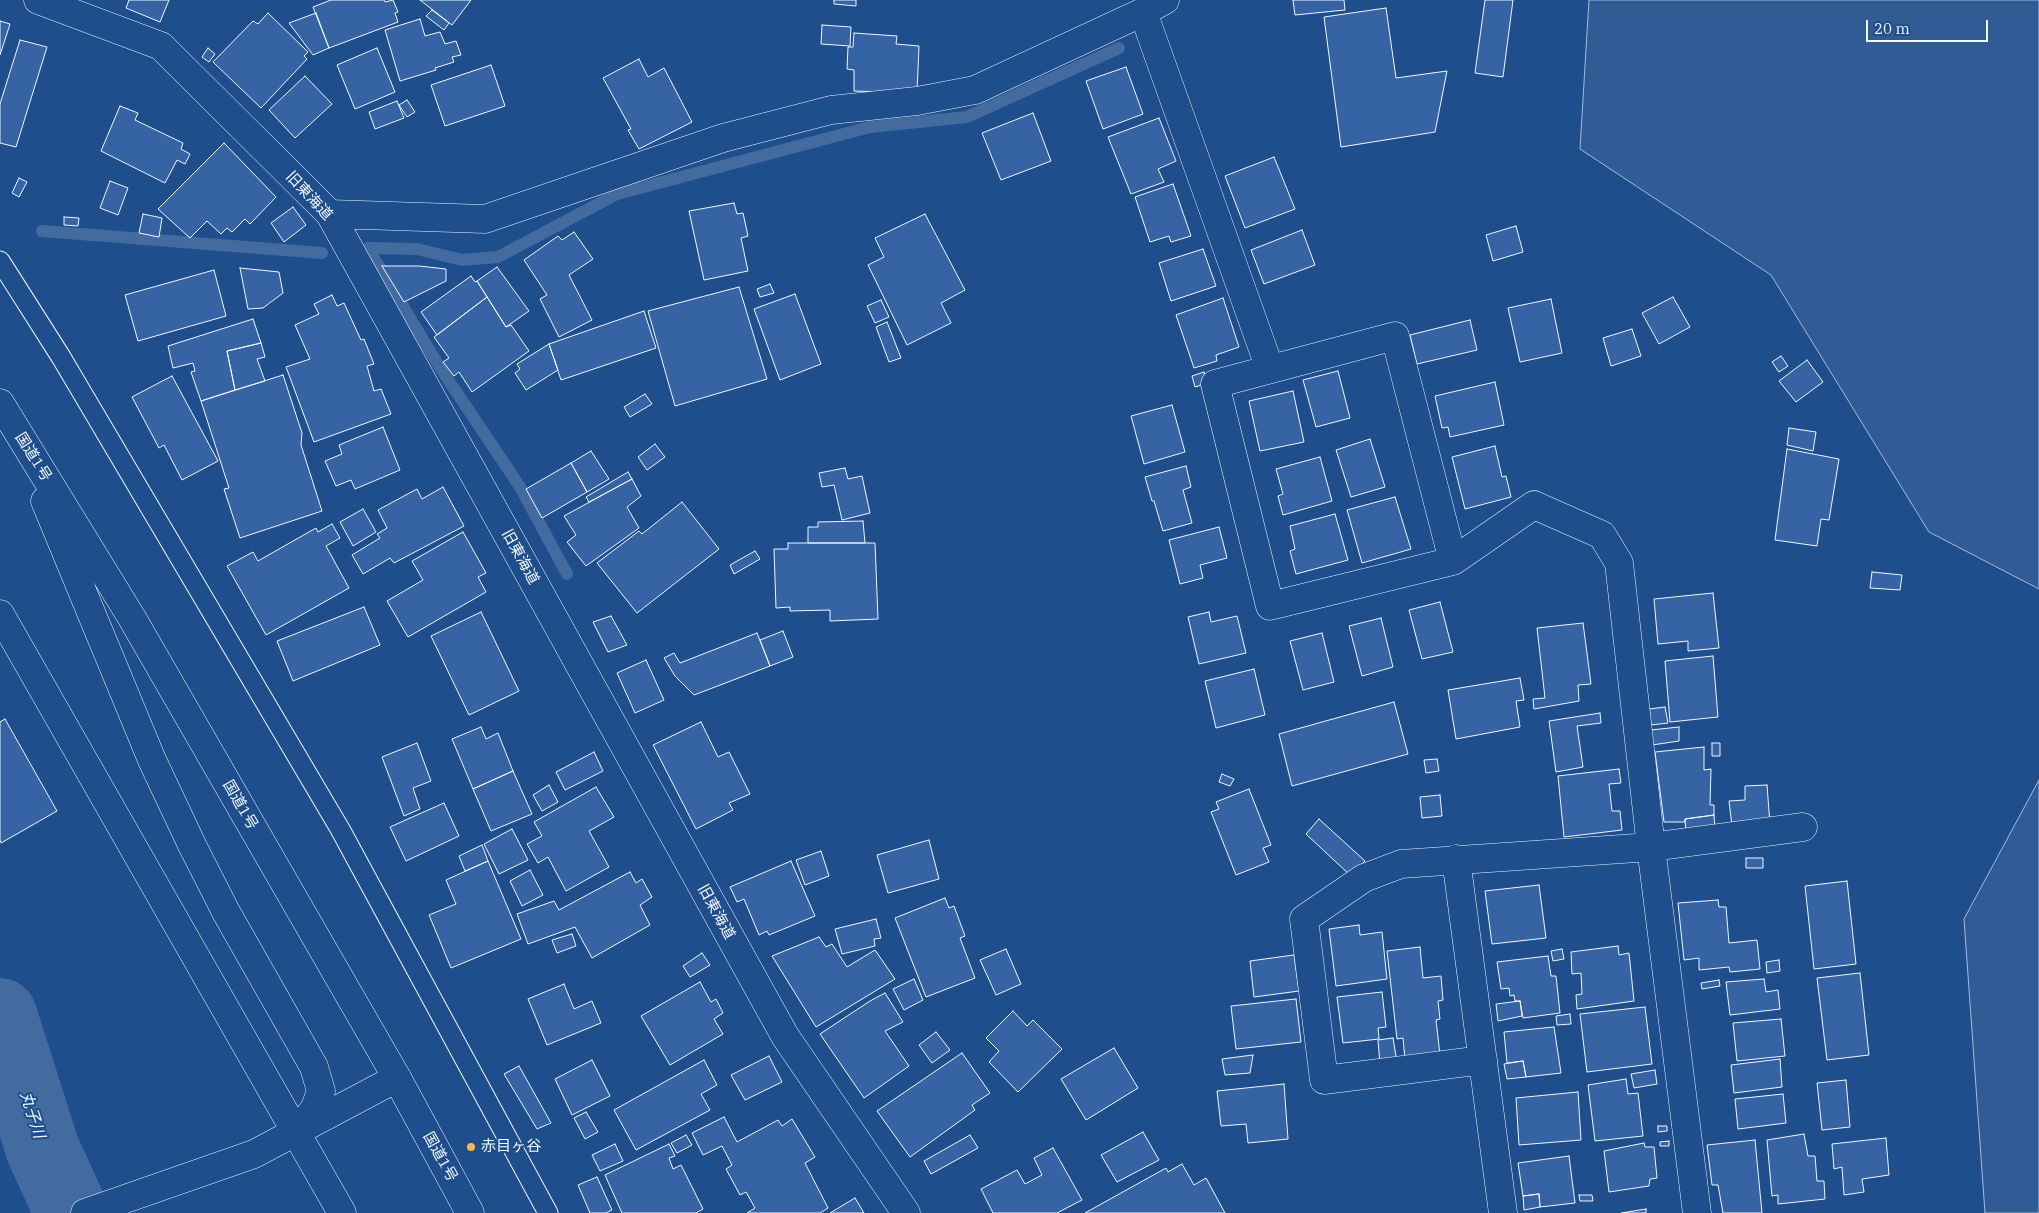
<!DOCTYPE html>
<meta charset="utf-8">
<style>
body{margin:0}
#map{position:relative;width:2039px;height:1213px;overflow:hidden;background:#1f4e8c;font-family:"IBM Plex Serif",serif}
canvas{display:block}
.scale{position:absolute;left:1866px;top:20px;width:122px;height:22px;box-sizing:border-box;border:2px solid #f2f6ff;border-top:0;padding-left:6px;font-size:15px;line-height:18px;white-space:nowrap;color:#f2f6ff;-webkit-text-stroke:4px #1f4e8c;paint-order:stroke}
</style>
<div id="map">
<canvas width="2039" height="1213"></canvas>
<div class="scale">20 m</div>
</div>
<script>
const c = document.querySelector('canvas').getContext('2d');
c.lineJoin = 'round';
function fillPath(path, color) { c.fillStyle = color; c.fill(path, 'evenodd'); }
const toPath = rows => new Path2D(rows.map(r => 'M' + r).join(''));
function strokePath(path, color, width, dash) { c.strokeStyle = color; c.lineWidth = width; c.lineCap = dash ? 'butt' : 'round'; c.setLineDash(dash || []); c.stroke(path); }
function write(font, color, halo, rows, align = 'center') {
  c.font = font + ' "IBM Plex Serif","Noto Sans JP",serif'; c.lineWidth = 4; c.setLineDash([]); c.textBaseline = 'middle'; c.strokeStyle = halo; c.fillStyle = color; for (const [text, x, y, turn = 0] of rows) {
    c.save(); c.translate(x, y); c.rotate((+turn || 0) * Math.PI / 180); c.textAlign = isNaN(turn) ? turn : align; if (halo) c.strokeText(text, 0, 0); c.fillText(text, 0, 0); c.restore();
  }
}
const built = toPath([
 [1589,0,2039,0,2039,589,1929,532,1771,275,1580,149,1589,0],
 [2039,780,2039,1213,1985,1213,1964,919,2039,780]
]);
const stream = toPath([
 [42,231,322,253],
 [368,248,417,249,462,260,498,257,617,194,870,127,967,117,1119,48],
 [368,248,439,366,520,487,567,574]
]);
const river = toPath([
 [0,1015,43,1150,72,1213]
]);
const building = toPath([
 [129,0,169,0,160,22,126,8,129,0],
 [331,0,384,0,385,2,393,0,398,12,395,13,398,22,329,48,313,7,331,0],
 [420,0,471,0,452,25,420,0],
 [834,0,856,0,856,6,834,4,834,0],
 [1293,0,1344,0,1345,10,1295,15,1293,0],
 [1485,0,1513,0,1503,77,1475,73,1485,0],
 [1386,8,1396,78,1447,71,1435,132,1341,147,1324,17,1386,8],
 [432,10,449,23,444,30,426,16,432,10],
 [268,13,308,52,304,56,307,59,261,108,213,62,253,21,258,24,268,13],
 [316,13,329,48,313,55,289,23,316,13],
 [420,19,425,36,440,32,445,44,456,41,461,55,452,57,454,62,435,68,436,70,400,81,385,30,420,19],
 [0,21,10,24,0,55,0,21],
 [822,25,851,27,850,46,821,44,822,25],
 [854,33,897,36,896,44,919,46,917,93,854,91,854,70,847,69,848,47,853,47,854,33],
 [20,40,47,47,16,147,0,143,0,104,20,40],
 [208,48,215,54,209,62,202,57,208,48],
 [377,48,395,92,355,109,337,65,377,48],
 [639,59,648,77,664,68,692,122,639,149,628,130,631,129,603,78,639,59],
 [491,65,505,106,445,126,431,85,491,65],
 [1126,67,1143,114,1103,129,1086,81,1126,67],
 [305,76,332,104,295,138,269,110,305,76],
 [407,100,415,112,407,117,399,105,407,100],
 [397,101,404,118,375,129,369,112,397,101],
 [120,106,138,113,135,120,183,143,181,149,190,154,185,164,177,160,165,183,101,151,120,106],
 [1033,113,1051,161,1001,180,982,133,1033,113],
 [1159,118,1176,161,1158,169,1164,182,1131,194,1108,137,1159,118],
 [224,143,276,197,250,224,245,219,232,232,227,228,221,234,207,221,190,238,158,209,224,143],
 [1274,157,1295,209,1245,228,1225,176,1274,157],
 [19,178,27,182,19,197,12,193,19,178],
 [110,181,128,188,118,215,100,208,110,181],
 [1173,184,1191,236,1171,242,1169,236,1150,242,1135,197,1173,184],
 [734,203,737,214,743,213,748,236,741,238,748,271,704,280,689,211,734,203],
 [293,207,306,225,284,242,271,223,293,207],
 [143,214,162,218,159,237,139,233,143,214],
 [925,214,965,290,941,303,951,323,907,345,868,265,884,257,875,238,925,214],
 [64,217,79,218,78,226,64,225,64,217],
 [1516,226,1523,252,1493,261,1486,235,1516,226],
 [1302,230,1315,265,1264,284,1251,250,1302,230],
 [574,232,593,259,569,275,592,320,559,337,540,299,547,295,524,260,558,236,562,240,574,232],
 [1203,249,1216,286,1171,301,1159,263,1203,249],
 [382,266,419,266,446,269,446,281,404,302,382,266],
 [497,267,529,311,506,327,477,281,497,267],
 [240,268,279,272,283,293,263,308,248,309,240,268],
 [214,270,226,316,138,341,125,295,214,270],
 [471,276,475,282,477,281,487,297,437,335,421,312,471,276],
 [770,284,774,293,760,297,757,289,770,284],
 [739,287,767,379,675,406,648,311,739,287],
 [795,294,821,364,780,380,754,309,795,294],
 [332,295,337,306,344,303,361,340,364,339,374,364,367,366,374,391,381,389,391,414,314,442,286,367,310,359,295,325,319,314,314,304,332,295],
 [487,297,506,327,511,325,529,351,472,392,459,372,454,376,443,362,449,358,434,337,487,297],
 [1673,297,1690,327,1659,344,1642,313,1673,297],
 [1223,298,1239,347,1216,355,1217,361,1194,368,1176,315,1223,298],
 [1551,299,1562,353,1520,362,1508,308,1551,299],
 [881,300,889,317,875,323,867,306,881,300],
 [644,311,656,348,561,380,549,344,644,311],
 [253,319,261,343,227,351,235,390,201,401,191,372,195,371,193,363,173,368,168,346,253,319],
 [1470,320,1477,350,1417,364,1410,335,1470,320],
 [887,322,901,358,889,362,876,327,887,322],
 [1632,329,1641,356,1611,366,1603,338,1632,329],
 [261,343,265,357,257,359,265,381,235,390,227,351,261,343],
 [549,344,558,370,526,390,515,373,520,369,517,364,549,344],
 [1781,356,1788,366,1779,372,1772,362,1781,356],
 [1807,360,1823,382,1796,402,1779,381,1807,360],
 [1338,371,1350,418,1316,427,1303,380,1338,371],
 [1204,372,1208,383,1195,387,1192,376,1204,372],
 [283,375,302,433,301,445,322,511,240,538,224,489,229,488,201,401,283,375],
 [172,376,218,461,182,480,164,445,159,448,132,397,172,376],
 [1495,382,1504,425,1450,437,1448,427,1442,428,1435,396,1495,382],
 [1293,391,1304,442,1260,451,1249,401,1293,391],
 [645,394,652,404,630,417,624,407,645,394],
 [1172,405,1185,452,1144,464,1131,416,1172,405],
 [383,427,400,470,355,489,351,480,336,486,325,461,342,454,339,445,383,427],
 [1789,428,1816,432,1813,451,1787,445,1789,428],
 [1370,439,1385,487,1351,497,1336,450,1370,439],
 [655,444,665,457,647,470,638,457,655,444],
 [1495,446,1502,477,1506,476,1511,497,1465,509,1452,457,1495,446],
 [1787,449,1839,459,1829,520,1821,519,1817,546,1775,540,1787,449],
 [591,451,609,479,587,492,571,463,591,451],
 [1320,457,1332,501,1283,515,1278,496,1283,494,1276,469,1320,457],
 [571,463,587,492,542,518,526,489,571,463],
 [1186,466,1191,487,1183,490,1192,523,1163,531,1154,501,1152,501,1145,477,1186,466],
 [845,468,848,479,862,476,870,513,842,520,834,485,822,487,819,473,845,468],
 [628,472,632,479,589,502,586,497,628,472],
 [632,479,641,496,627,507,639,528,586,566,567,542,576,535,564,516,632,479],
 [443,487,464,526,394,563,390,558,363,574,352,555,380,538,377,534,387,528,378,510,417,489,422,499,443,487],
 [1395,497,1411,549,1362,563,1347,510,1395,497],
 [682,502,719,549,637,613,597,563,639,531,642,534,682,502],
 [363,509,376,532,353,546,340,522,363,509],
 [1335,514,1348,560,1296,574,1290,551,1295,549,1290,526,1335,514],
 [863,521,865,543,808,543,808,527,818,527,818,522,863,521],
 [332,524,340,538,326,546,349,588,266,635,227,566,253,552,258,561,316,528,318,532,332,524],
 [1219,527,1227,558,1200,565,1203,578,1180,584,1169,540,1219,527],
 [463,532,486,573,478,577,486,592,408,637,387,601,423,580,412,561,463,532],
 [788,543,875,543,878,619,830,621,830,610,790,611,790,607,776,608,774,549,788,549,788,543],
 [755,551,760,559,734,574,730,565,755,551],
 [1872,572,1902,575,1900,590,1870,588,1872,572],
 [1713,593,1719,648,1688,651,1688,641,1658,644,1654,599,1713,593],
 [1440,602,1453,652,1422,659,1409,610,1440,602],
 [364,607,380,645,293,681,277,641,364,607],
 [481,612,519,691,469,715,431,636,481,612],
 [1209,612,1211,622,1237,616,1246,653,1199,664,1188,617,1209,612],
 [611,616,627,645,608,652,593,622,611,616],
 [1381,618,1393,667,1362,676,1349,626,1381,618],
 [1583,623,1591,684,1578,685,1579,701,1534,709,1533,699,1545,698,1537,628,1583,623],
 [783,631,793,657,770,666,760,640,783,631],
 [757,633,770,666,694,695,675,676,664,658,674,653,680,663,757,633],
 [1322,633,1334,682,1303,690,1290,641,1322,633],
 [1713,656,1718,717,1670,722,1665,661,1713,656],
 [646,660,664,700,635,713,617,673,646,660],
 [1254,669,1265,715,1216,728,1205,681,1254,669],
 [1520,678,1524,700,1516,701,1520,727,1456,739,1448,690,1520,678],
 [1394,702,1408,754,1292,786,1279,734,1394,702],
 [1665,707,1668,723,1651,725,1649,709,1665,707],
 [1600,713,1601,723,1577,726,1583,767,1556,772,1549,721,1600,713],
 [5,719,57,811,1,843,0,840,0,722,5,719],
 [701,722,718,757,729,752,750,794,729,803,733,810,696,829,653,745,701,722],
 [481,727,486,739,498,733,513,771,473,789,452,739,481,727],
 [1679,727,1679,741,1652,745,1651,730,1679,727],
 [417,743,431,781,413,788,420,809,404,816,382,757,417,743],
 [1712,743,1720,743,1720,756,1712,756,1712,743],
 [1704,747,1704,770,1711,769,1710,805,1714,805,1714,815,1685,819,1685,822,1664,822,1655,752,1704,747],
 [594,752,603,771,565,790,556,772,594,752],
 [1437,759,1439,771,1426,773,1424,760,1437,759],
 [1619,769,1621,783,1609,784,1612,811,1620,811,1622,830,1564,837,1558,776,1619,769],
 [513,771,532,814,491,831,473,789,513,771],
 [1222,774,1234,779,1230,786,1219,782,1222,774],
 [549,785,558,802,542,811,533,795,549,785],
 [1767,785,1770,824,1732,826,1729,801,1745,800,1745,786,1767,785],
 [596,787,614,817,589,831,609,867,566,891,548,857,538,863,527,844,542,836,534,822,596,787],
 [1249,789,1271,845,1263,848,1269,862,1236,875,1211,812,1219,809,1216,802,1249,789],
 [1440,795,1442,816,1422,818,1420,797,1440,795],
 [444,803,459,836,406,861,390,827,444,803],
 [1714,815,1715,829,1686,833,1685,819,1714,815],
 [1319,819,1365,861,1351,876,1306,834,1319,819],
 [512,829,528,860,499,874,484,844,512,829],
 [929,840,939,879,888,893,877,855,929,840],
 [482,845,488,861,465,871,459,856,482,845],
 [821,851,829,876,805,885,796,860,821,851],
 [1746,858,1763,858,1763,868,1746,868,1746,858],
 [488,861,521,939,451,968,429,915,456,904,446,880,488,861],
 [791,861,815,916,769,935,767,931,759,935,744,899,737,902,730,887,791,861],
 [530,870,543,895,522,906,510,881,530,870],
 [630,872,636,883,642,879,652,897,640,905,650,925,592,958,575,927,528,944,517,914,554,901,559,910,630,872],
 [1847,881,1856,964,1814,969,1805,886,1847,881],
 [1539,885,1546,938,1492,944,1485,891,1539,885],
 [945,898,949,908,954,906,965,936,960,938,975,978,926,997,895,918,945,898],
 [1718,900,1719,907,1726,907,1729,943,1757,940,1760,969,1730,972,1729,967,1699,970,1699,958,1684,960,1678,903,1718,900],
 [876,919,881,938,874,939,875,946,842,954,835,929,876,919],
 [1359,925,1360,935,1382,932,1387,979,1336,986,1329,929,1359,925],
 [572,934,576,946,557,953,552,940,572,934],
 [819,937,826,947,832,944,847,967,875,950,895,979,816,1027,772,956,819,937],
 [1618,946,1619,955,1629,953,1634,1001,1577,1009,1576,995,1582,994,1581,973,1572,974,1571,952,1618,946],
 [1420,947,1423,978,1441,976,1443,1000,1438,1001,1440,1019,1436,1020,1440,1055,1405,1059,1403,1038,1397,1039,1387,951,1420,947],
 [1006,949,1021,984,996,995,980,960,1006,949],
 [1562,949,1564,959,1553,961,1551,951,1562,949],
 [702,953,710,965,690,977,683,966,702,953],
 [1294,955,1299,991,1254,997,1250,961,1294,955],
 [1548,956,1551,976,1556,976,1560,1013,1523,1018,1520,1001,1515,1001,1514,995,1510,996,1509,988,1501,989,1497,962,1548,956],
 [1779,960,1780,971,1767,973,1766,962,1779,960],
 [1860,973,1869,1055,1827,1060,1817,978,1860,973],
 [914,979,923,1000,904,1010,893,989,914,979],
 [1764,979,1766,992,1778,990,1780,1009,1730,1015,1726,982,1764,979],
 [1719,980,1720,986,1702,989,1701,983,1719,980],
 [700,982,711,1002,716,999,723,1013,714,1019,723,1034,670,1065,641,1016,700,982],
 [564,984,574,1009,592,1001,601,1023,547,1045,528,999,564,984],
 [1382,992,1386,1027,1378,1028,1379,1039,1343,1043,1337,997,1382,992],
 [885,993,903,1022,885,1031,909,1066,864,1098,820,1034,870,1001,885,993],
 [1296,999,1301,1042,1236,1049,1231,1006,1296,999],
 [1520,1001,1522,1016,1498,1021,1496,1004,1520,1001],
 [1645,1007,1652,1064,1587,1072,1580,1014,1645,1007],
 [1013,1011,1027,1026,1033,1020,1062,1049,1018,1092,989,1062,999,1051,986,1038,1013,1011],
 [1570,1014,1571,1024,1557,1025,1556,1016,1570,1014],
 [1781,1019,1785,1056,1737,1061,1733,1023,1781,1019],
 [1554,1027,1561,1073,1526,1077,1523,1061,1507,1063,1504,1032,1554,1027],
 [936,1032,950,1050,932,1063,919,1045,936,1032],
 [1393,1038,1397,1062,1380,1064,1378,1040,1393,1038],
 [1114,1048,1138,1088,1086,1120,1061,1079,1114,1048],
 [962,1053,990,1093,972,1105,975,1110,910,1157,877,1111,962,1053],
 [1253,1055,1250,1073,1225,1075,1222,1059,1253,1055],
 [769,1056,782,1082,745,1100,731,1075,769,1056],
 [1780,1059,1782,1087,1734,1093,1731,1065,1780,1059],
 [592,1060,610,1096,572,1115,555,1079,592,1060],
 [704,1060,717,1085,701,1094,710,1110,636,1150,614,1110,704,1060],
 [1523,1061,1526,1077,1507,1079,1504,1064,1523,1061],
 [519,1066,551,1123,537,1129,504,1074,519,1066],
 [1655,1070,1657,1084,1634,1088,1631,1074,1655,1070],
 [1626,1079,1628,1094,1638,1093,1643,1136,1595,1141,1588,1085,1626,1079],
 [1846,1080,1850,1127,1822,1130,1817,1083,1846,1080],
 [1284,1084,1288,1139,1248,1143,1246,1124,1221,1126,1217,1091,1284,1084],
 [1578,1092,1581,1140,1519,1145,1516,1098,1578,1092],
 [1783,1094,1786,1123,1738,1129,1735,1099,1783,1094],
 [586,1112,598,1132,585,1139,574,1118,586,1112],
 [724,1117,737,1142,778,1120,782,1126,792,1119,815,1157,805,1163,828,1208,820,1213,747,1213,755,1208,746,1192,740,1195,726,1169,732,1165,722,1146,703,1155,692,1133,724,1117],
 [1658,1126,1667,1126,1667,1131,1658,1132,1658,1126],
 [1143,1132,1159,1160,1117,1182,1101,1155,1143,1132],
 [1804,1134,1808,1156,1815,1156,1817,1181,1824,1181,1825,1199,1778,1204,1778,1195,1772,1196,1767,1140,1804,1134],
 [686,1135,692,1145,677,1153,671,1143,686,1135],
 [970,1135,978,1148,931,1174,924,1161,970,1135],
 [1886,1138,1889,1175,1862,1179,1864,1192,1844,1195,1842,1167,1834,1169,1832,1144,1886,1138],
 [1755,1140,1762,1213,1723,1213,1718,1185,1712,1185,1707,1145,1755,1140],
 [1669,1141,1669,1146,1660,1146,1660,1142,1669,1141],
 [1644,1143,1645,1147,1654,1147,1657,1178,1650,1179,1649,1186,1609,1192,1604,1151,1644,1143],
 [615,1144,623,1161,600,1171,592,1155,615,1144],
 [669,1144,675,1156,669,1158,673,1169,681,1165,703,1209,696,1213,622,1213,605,1175,669,1144],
 [1053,1148,1082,1200,1057,1213,993,1213,981,1189,1017,1170,1025,1184,1042,1175,1034,1158,1053,1148],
 [1569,1156,1575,1203,1540,1207,1539,1194,1523,1196,1518,1163,1569,1156],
 [1182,1164,1194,1185,1206,1178,1225,1213,1085,1213,1166,1168,1168,1172,1182,1164],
 [597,1177,612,1210,606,1213,590,1213,578,1185,597,1177],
 [1539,1194,1540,1207,1524,1210,1523,1196,1539,1194],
 [1579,1195,1592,1195,1593,1201,1580,1201,1579,1195],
 [855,1198,864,1213,830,1213,855,1198],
 [1646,1209,1646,1213,1621,1213,1646,1209]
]);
const service = toPath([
 [0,261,61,357,340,829,548,1213]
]);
const minor = toPath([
 [38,0,161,46,330,214,785,1036,906,1213],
 [1143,12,1270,369],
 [330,214,485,219,723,138,831,110,917,101,975,90,1143,12,1165,0],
 [1453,561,1395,336,1215,384,1270,606,1453,561,1534,505,1602,535,1619,563,1651,847,1697,1213],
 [1456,859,1503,1213],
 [1483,1060,1324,1080,1304,919,1364,878,1401,864,1651,847,1803,827],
 [85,1213,254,1154,397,1078]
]);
const trunk = toPath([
 [0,403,132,618,397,1078,470,1213],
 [45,501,152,760,192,845,226,912,314,1067,321,1091,315,1108,297,1132],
 [0,614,342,1213]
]);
const markers = [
 [471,1147,5,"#ffb74d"]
];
const streetNames = [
 ["旧東海道",309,196,47],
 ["国道1号",33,457,58],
 ["旧東海道",520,557,61],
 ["国道1号",240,805,60],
 ["旧東海道",716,912,61],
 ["国道1号",440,1157,61]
];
const poiNames = [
 ["赤目ヶ谷",481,1147]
];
const waterNames = [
 ["丸子川",32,1115,72]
];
fillPath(built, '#305b95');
strokePath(built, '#a8bbd7', 1);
strokePath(stream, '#446ba0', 12);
strokePath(river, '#446ba0', 74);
fillPath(building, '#3563a3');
strokePath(building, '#f2f6ff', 1);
strokePath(service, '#f2f6ff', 21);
strokePath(minor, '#f2f6ff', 29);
strokePath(trunk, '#f2f6ff', 29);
strokePath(service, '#1f4e8c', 19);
strokePath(minor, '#1f4e8c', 28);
strokePath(trunk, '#1f4e8c', 28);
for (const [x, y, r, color] of markers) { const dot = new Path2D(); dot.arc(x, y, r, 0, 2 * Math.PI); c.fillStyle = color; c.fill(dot); strokePath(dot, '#1f4e8c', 2); }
write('15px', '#f2f6ff', '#1f4e8c', streetNames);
write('15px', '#f2f6ff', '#1f4e8c', poiNames, 'left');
write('italic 16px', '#f2f6ff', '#1f4e8c', waterNames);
</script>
